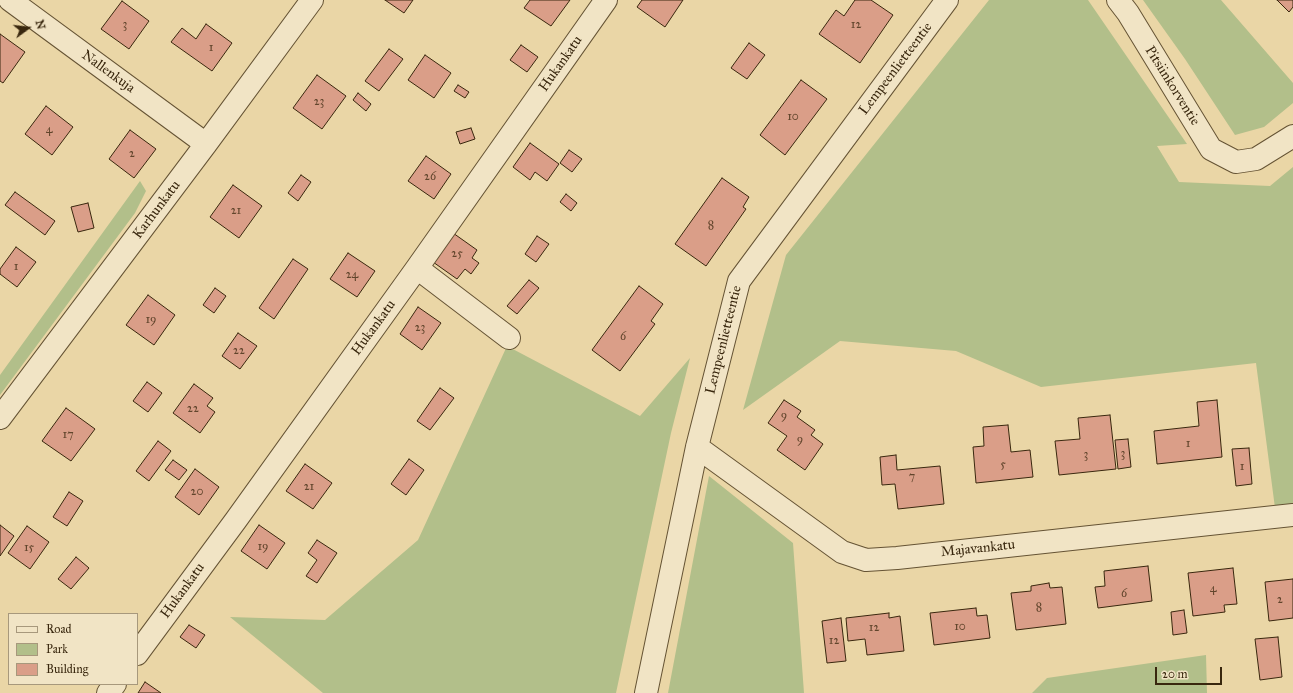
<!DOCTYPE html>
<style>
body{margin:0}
#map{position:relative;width:1293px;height:693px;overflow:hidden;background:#ead6a6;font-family:"IM FELL Great Primer",serif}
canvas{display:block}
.legend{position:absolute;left:8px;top:613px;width:130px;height:72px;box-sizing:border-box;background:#f1e4c5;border:1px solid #a7987c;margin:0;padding:5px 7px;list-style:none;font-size:12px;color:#39270e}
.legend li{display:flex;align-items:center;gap:8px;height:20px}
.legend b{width:20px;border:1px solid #a7987c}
.north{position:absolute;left:8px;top:8px;width:40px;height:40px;-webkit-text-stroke:3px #f1e4c5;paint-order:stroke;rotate:75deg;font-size:11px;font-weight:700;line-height:16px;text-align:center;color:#39270e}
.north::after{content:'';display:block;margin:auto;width:14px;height:18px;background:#39270e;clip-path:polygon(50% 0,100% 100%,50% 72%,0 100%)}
.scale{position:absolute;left:1155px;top:667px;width:67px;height:18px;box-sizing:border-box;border:2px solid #39270e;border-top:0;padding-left:5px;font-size:12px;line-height:14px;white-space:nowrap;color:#39270e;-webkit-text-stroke:3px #f1e4c5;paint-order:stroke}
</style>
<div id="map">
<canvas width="1293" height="693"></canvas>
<ul class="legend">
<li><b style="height:5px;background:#f1e4c5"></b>Road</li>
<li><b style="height:11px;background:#b2bf8a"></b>Park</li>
<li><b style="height:11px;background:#da9e88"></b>Building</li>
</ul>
<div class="north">N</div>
<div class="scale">20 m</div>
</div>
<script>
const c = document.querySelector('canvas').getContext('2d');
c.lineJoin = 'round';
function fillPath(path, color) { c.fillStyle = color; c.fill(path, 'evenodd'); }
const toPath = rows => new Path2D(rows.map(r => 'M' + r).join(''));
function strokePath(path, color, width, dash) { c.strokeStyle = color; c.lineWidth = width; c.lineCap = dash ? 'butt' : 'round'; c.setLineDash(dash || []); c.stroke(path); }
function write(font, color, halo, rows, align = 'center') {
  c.font = font + ' "IM FELL Great Primer",serif'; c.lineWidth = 4; c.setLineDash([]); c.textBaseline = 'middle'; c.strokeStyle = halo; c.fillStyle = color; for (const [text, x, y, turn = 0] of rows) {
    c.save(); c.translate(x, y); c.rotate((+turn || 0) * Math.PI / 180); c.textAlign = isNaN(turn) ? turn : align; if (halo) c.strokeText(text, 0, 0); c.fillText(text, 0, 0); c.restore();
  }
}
const green = toPath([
 [989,0,1088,0,1187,144,1157,146,1179,182,1270,186,1293,167,1293,505,1275,508,1256,363,1041,387,956,351,840,341,743,410,786,255],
 [1143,0,1221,0,1293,83,1293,103,1264,127,1235,135,1185,59],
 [140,181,146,191,135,213,0,395,0,375],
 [507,346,640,416,690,358,671,433,616,693,323,693,230,617,325,620,418,540],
 [709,476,793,543,804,693,668,693],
 [1206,655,1207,693,1032,693,1047,678]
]);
const building = toPath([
 [385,0,413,0,404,13,385,0],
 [530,0,570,0,551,26,524,8,530,0],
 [642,0,683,0,665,27,637,7,642,0],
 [855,0,871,0,893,15,860,63,819,34,836,10,844,16,855,0],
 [1277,0,1293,0,1293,7,1289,12,1277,0],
 [122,1,149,21,129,49,101,29,122,1],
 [206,24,232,43,212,71,171,42,182,28,196,39,206,24],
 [0,34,25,52,3,83,0,81,0,34],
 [749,43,765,55,747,79,731,68,749,43],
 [521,45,538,57,527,72,510,60,521,45],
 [389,49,403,59,379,91,365,81,389,49],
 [425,55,451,73,434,98,408,80,425,55],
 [317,75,346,96,322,129,293,108,317,75],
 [801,80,827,99,785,155,760,135,801,80],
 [458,85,469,92,465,98,454,91,458,85],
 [358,93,371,104,366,111,353,100,358,93],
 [46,106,73,127,52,155,25,134,46,106],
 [471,128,475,139,460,144,456,132,471,128],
 [130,130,156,149,134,178,109,159,130,130],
 [530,143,559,164,547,181,535,172,530,180,513,167,530,143],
 [569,150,582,159,572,172,560,163,569,150],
 [426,156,451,174,434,199,408,181,426,156],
 [301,175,311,182,298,201,288,193,301,175],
 [722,178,749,197,743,207,746,209,706,266,675,244,722,178],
 [233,185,262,206,239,238,210,217,233,185],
 [15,192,55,221,45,235,5,205,15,192],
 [566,194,577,203,571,211,560,202,566,194],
 [88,203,94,228,78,232,71,207,88,203],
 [453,233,477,250,472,258,479,263,471,274,465,269,457,279,433,262,453,233],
 [537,236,549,244,536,262,525,254,537,236],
 [16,247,36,262,17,287,0,274,0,269,16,247],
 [348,253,375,271,357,297,330,279,348,253],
 [293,259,308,269,274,319,259,308,293,259],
 [529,280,539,288,517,314,507,306,529,280],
 [639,286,663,304,651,321,655,324,620,371,592,350,639,286],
 [215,288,226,296,214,313,203,305,215,288],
 [148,295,175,315,154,345,126,325,148,295],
 [418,307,441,323,422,350,400,334,418,307],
 [238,333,257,346,240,369,222,356,238,333],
 [147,382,162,393,148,412,133,401,147,382],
 [194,384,213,398,207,406,215,412,200,433,173,413,194,384],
 [440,388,454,398,430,430,417,421,440,388],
 [784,400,801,411,797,417,815,430,811,435,823,444,805,470,777,450,787,436,768,423,784,400],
 [1217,400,1222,457,1157,464,1154,431,1199,426,1197,402,1217,400],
 [66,408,95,429,71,461,42,441,66,408],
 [1110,415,1116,469,1059,475,1055,441,1080,439,1078,418,1110,415],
 [1008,425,1011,452,1030,450,1033,477,976,483,973,447,984,446,983,427,1008,425],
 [1128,439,1131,467,1118,469,1115,440,1128,439],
 [158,441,171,451,149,481,136,471,158,441],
 [1249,448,1252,484,1236,486,1232,449,1249,448],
 [896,455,897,470,940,466,944,504,898,509,895,484,882,485,880,457,896,455],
 [409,459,424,470,406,495,391,484,409,459],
 [173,460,187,470,179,480,165,470,173,460],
 [305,464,332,483,313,509,286,491,305,464],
 [195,469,219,487,199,515,175,497,195,469],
 [69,492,83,501,67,526,53,517,69,492],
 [0,525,14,536,0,556,0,525],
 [259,525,285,543,267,569,241,551,259,525],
 [27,526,49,542,30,569,8,553,27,526],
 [317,540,337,553,317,583,306,576,317,560,308,553,317,540],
 [76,557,89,568,71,589,58,579,76,557],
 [1148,566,1152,601,1098,608,1095,587,1105,586,1104,571,1148,566],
 [1233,568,1237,604,1224,605,1225,612,1193,616,1188,573,1233,568],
 [1293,579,1293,618,1269,621,1265,582,1293,579],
 [1049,583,1050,588,1062,587,1066,624,1016,630,1011,593,1031,591,1031,586,1049,583],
 [976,608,977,616,987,615,990,638,934,645,930,613,976,608],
 [1184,610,1187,633,1173,635,1171,612,1184,610],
 [889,613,889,618,900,616,904,651,867,655,865,639,848,641,846,618,889,613],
 [841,618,846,661,827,663,822,621,841,618],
 [189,625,205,635,196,648,180,637,189,625],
 [1278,637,1282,677,1260,680,1255,639,1278,637],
 [145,682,161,693,138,693,145,682]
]);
const minor = toPath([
 [10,0,206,144],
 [1118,0,1128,13,1211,149,1236,162,1256,159,1293,136],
 [417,268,509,338],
 [0,418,206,144,312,0],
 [697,447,842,552,866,560,897,558,1293,515],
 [137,654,236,520,417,268,606,0],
 [108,693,115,684],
 [646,693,697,447,739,281,947,0]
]);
const numberNames = [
 ["3",125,25],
 ["12",856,25],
 ["1",211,48],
 ["23",319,102],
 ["10",793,117],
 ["4",49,130],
 ["2",132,154],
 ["26",430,177],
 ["21",236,211],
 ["8",711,226],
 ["25",457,254],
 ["1",16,267],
 ["24",352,275],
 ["19",151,320],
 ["23",420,328],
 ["6",623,337],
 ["22",239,351],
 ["22",193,409],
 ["9",784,416],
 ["17",68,435],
 ["9",800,440],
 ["1",1188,444],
 ["3",1123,454],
 ["3",1086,455],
 ["5",1003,465],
 ["1",1242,467],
 ["7",912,477],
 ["21",309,487],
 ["20",197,492],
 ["19",263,547],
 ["15",29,548],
 ["4",1213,589],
 ["6",1124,594],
 ["2",1280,600],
 ["8",1039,608],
 ["10",960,627],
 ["12",874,628],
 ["12",834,641]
];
const streetNames = [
 ["Hukankatu",561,64,-55],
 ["Lempeenlietteentie",896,69,-53],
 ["Nallenkuja",108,72,36],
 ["Pitsiinkorventie",1172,86,58],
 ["Karhunkatu",157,210,-53],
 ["Hukankatu",374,328,-54],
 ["Lempeenlietteentie",724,340,-76],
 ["Majavankatu",978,549,-6],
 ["Hukankatu",183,591,-54]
];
fillPath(green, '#b2bf8a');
fillPath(building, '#da9e88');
strokePath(building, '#39270e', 1);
strokePath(minor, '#655334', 24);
strokePath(minor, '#f1e4c5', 22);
write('12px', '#61452c', null, numberNames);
write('14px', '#39270e', '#f1e4c5', streetNames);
</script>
